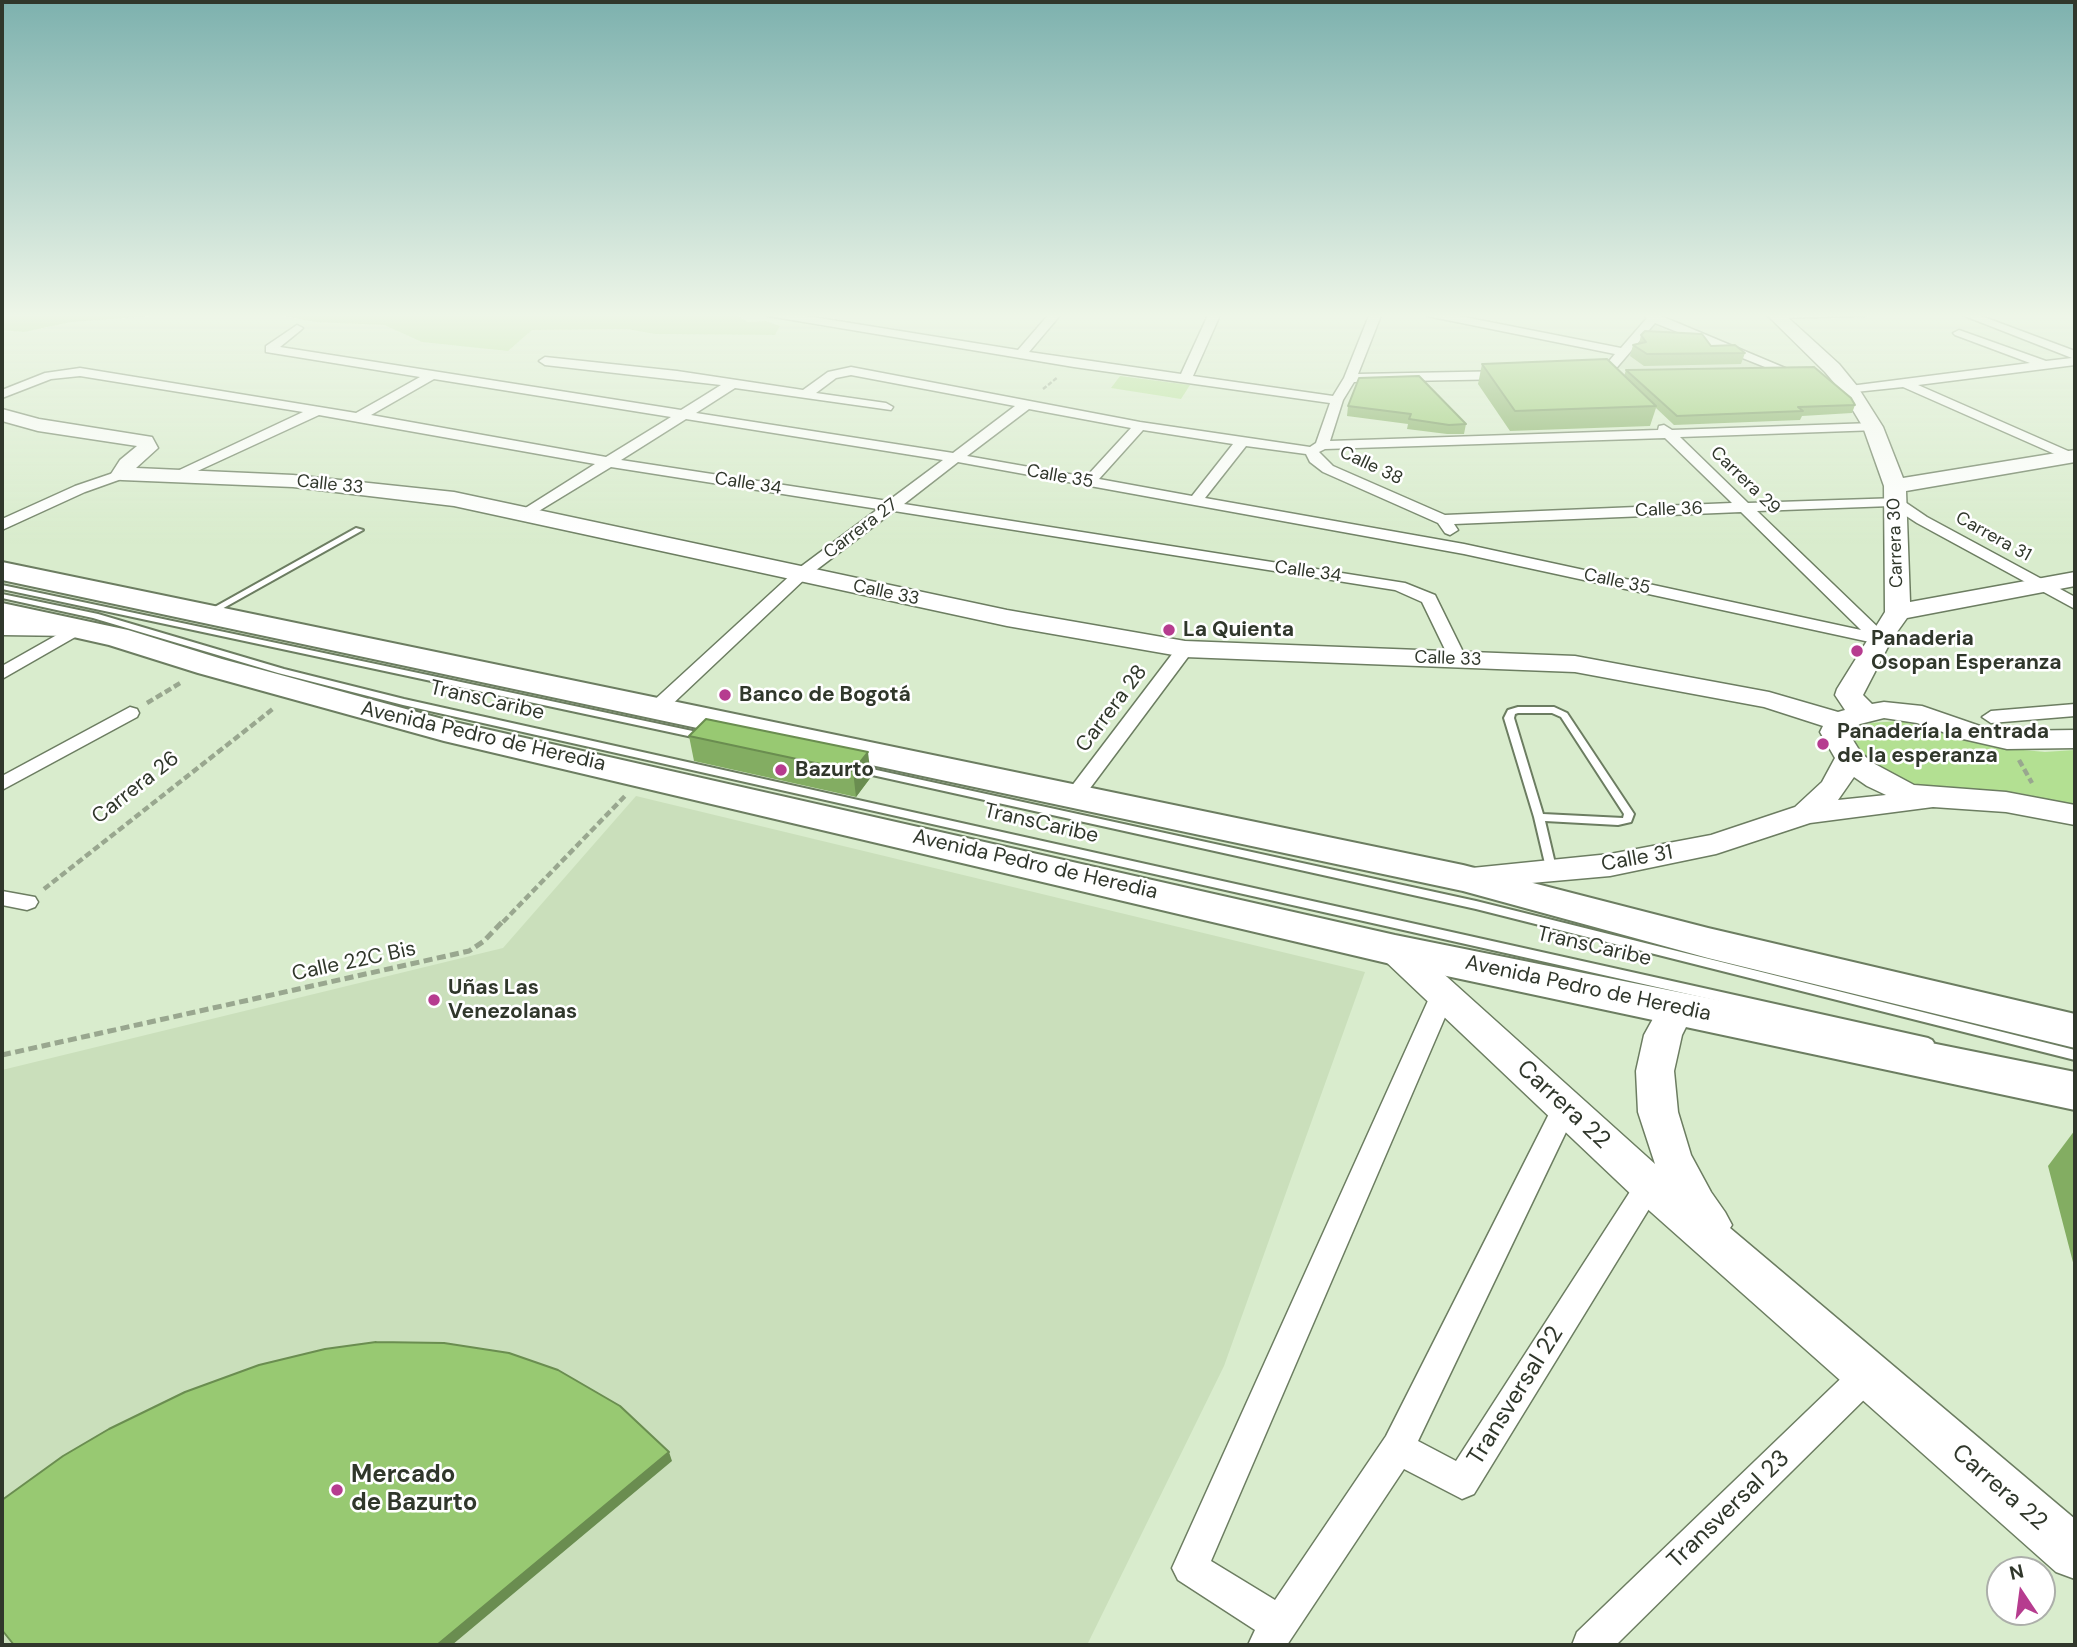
<!DOCTYPE html>
<meta charset="utf-8">
<style>
body{margin:0}
#map{position:relative;width:2077px;height:1647px;overflow:hidden;background:#d9eccd;font-family:"DM Sans",sans-serif}
canvas{display:block}
.frame{position:absolute;inset:0;border:4px solid #30372b;pointer-events:none}
.north{position:absolute;left:1986px;top:1556px;width:70px;height:70px;box-sizing:border-box;background:#fff;border:2px solid #acafaa;border-radius:50%;rotate:347deg;font-size:19px;font-weight:700;line-height:28px;text-align:center;color:#30372b}
.north::after{content:'';display:block;margin:auto;width:24px;height:32px;background:#b63c8f;clip-path:polygon(50% 0,100% 100%,50% 72%,0 100%)}
</style>
<div id="map">
<canvas width="2077" height="1647"></canvas>
<div class="frame"></div>
<div class="north">N</div>
</div>
<script>
const c = document.querySelector('canvas').getContext('2d');
c.lineJoin = 'round';
function fillPath(path, color) { c.fillStyle = color; c.fill(path, 'evenodd'); }
const toPath = rows => new Path2D(rows.map(r => 'M' + r).join(''));
function strokePath(path, color, width, dash) { c.strokeStyle = color; c.lineWidth = width; c.lineCap = dash ? 'butt' : 'round'; c.setLineDash(dash || []); c.stroke(path); }
function write(font, color, halo, rows, align = 'center') {
  c.font = font + ' "DM Sans",sans-serif'; c.lineWidth = 5; c.setLineDash([]); c.textBaseline = 'middle'; c.strokeStyle = halo; c.fillStyle = color; for (const [text, x, y, turn = 0] of rows) {
    c.save(); c.translate(x, y); c.rotate((+turn || 0) * Math.PI / 180); c.textAlign = isNaN(turn) ? turn : align; if (halo) c.strokeText(text, 0, 0); c.fillText(text, 0, 0); c.restore();
  }
}
const built = toPath([
 [1654,325,1761,367,1611,369],
 [636,796,1365,972,1224,1366,1087,1645,2,1645,2,1070,503,948]
]);
const green = toPath([
 [2,313,193,313,71,322,24,332,2,330],
 [267,313,734,313,748,322,766,321,780,326,775,335,655,334,627,329,532,330,508,351,422,342,384,325,316,322],
 [1120,376,1190,385,1181,399,1111,388],
 [1900,721,2002,748,2045,752,2075,750,2075,805,2019,793,1912,785,1865,761,1854,745,1855,733,1870,723]
]);
const pathFar2 = toPath([
 [1043,389,1058,377]
]);
const pathFar1 = toPath([
 [147,703,182,682],
 [2019,760,2032,783],
 [44,889,274,708],
 [503,922,625,796]
]);
const path = toPath([
 [2,1055,469,951,484,941,504,920]
]);
const lane = toPath([
 [356,528,363,530,211,615,205,615,204,613,356,528],
 [2,585,702,733,707,736,702,739,2,589,2,585],
 [2,594,98,614,284,669,404,699,1928,1038,1932,1040,1934,1043,1932,1046,1928,1048,403,705,278,673,93,618,2,598,2,594],
 [1518,707,1554,707,1567,713,1634,814,1631,822,1618,825,1545,821,1557,872,1552,876,1547,872,1534,817,1504,718,1508,710,1518,707],
 [1518,713,1552,713,1561,717,1624,814,1623,818,1543,814,1514,718,1515,714,1518,713],
 [858,766,1476,901,2075,1050,2075,1060,1476,909,854,771,853,769,858,766]
]);
const street = toPath([
 [762,313,788,313,1018,350,1050,313,1062,313,1029,352,1181,374,1209,313,1221,313,1193,376,1333,396,1344,378,1370,313,1382,313,1358,374,1509,371,1515,375,1509,379,1354,382,1343,400,1330,441,1658,430,1659,426,1664,425,1672,430,1873,423,1878,424,1878,430,1680,437,1748,503,1899,498,1927,517,2075,597,2075,609,1917,523,1891,506,1757,511,1885,634,1888,639,1879,644,1464,554,958,462,904,504,1405,583,1435,595,1467,660,1464,664,1452,664,1422,602,1395,590,894,511,807,577,665,711,658,713,651,711,649,707,651,703,795,571,878,509,611,467,524,520,519,518,516,515,519,512,595,464,319,415,178,480,171,476,173,473,303,412,80,376,51,379,2,398,2,390,45,373,80,368,356,413,420,377,266,352,266,346,297,325,303,328,301,330,280,347,681,410,721,385,545,365,539,361,545,357,677,371,803,390,828,372,851,367,1140,422,1310,447,1316,443,1330,403,1074,367,768,316,762,313],
 [851,375,1015,406,953,453,696,413,735,388,891,410,893,407,886,403,816,393,836,378,851,375],
 [434,379,671,417,606,457,371,415,434,379],
 [1029,409,1131,428,1086,477,967,456,1029,409],
 [686,419,943,460,888,501,621,460,686,419],
 [1143,430,1233,444,1192,496,1099,479,1143,430],
 [1665,438,1732,503,1445,515,1333,466,1319,452,1325,449,1665,438],
 [1246,446,1306,454,1310,462,1323,472,1438,523,1445,533,1450,535,1458,530,1454,524,1741,512,1861,630,1464,544,1205,498,1246,446],
 [1421,313,1444,313,1621,348,1647,318,1641,313,1654,313,1785,368,1775,371,1655,323,1613,372,1624,384,1618,388,1600,372,1615,354,1427,316,1421,313],
 [1771,313,1871,313,1865,316,1775,318,1771,317,1771,313],
 [1957,313,1973,313,2075,351,2075,365,1918,385,2075,454,2075,463,1903,387,1846,393,1846,387,1850,386,2030,363,1955,335,1953,333,1959,330,2046,361,2072,358,1957,313],
 [122,470,127,471,127,477,85,492,2,530,2,519,75,486,122,470],
 [78,623,87,628,84,632,2,679,2,666,78,623],
 [1185,644,1194,649,1082,799,1068,799,1065,795,1068,791,1179,645,1185,644],
 [2075,704,2075,716,1991,723,1982,717,1991,711,2075,704],
 [130,707,137,709,139,713,137,717,2,790,2,776,130,707],
 [2,891,35,897,38,902,35,907,27,910,2,905,2,891],
 [1443,985,1452,988,1455,994,1211,1561,1275,1600,1386,1436,1556,1100,1565,1097,1574,1100,1578,1107,1418,1441,1456,1461,1644,1170,1654,1166,1664,1170,1668,1178,1474,1494,1462,1499,1404,1469,1287,1645,1248,1645,1255,1630,1178,1580,1172,1568,1431,994,1434,988,1443,985],
 [1868,1359,1879,1363,1884,1374,1879,1385,1616,1645,1572,1645,1577,1632,1857,1363,1868,1359]
]);
const secondary = toPath([
 [1765,313,1783,313,1839,364,1857,386,1883,427,1903,478,2075,450,2075,462,1906,491,1910,602,2075,572,2075,586,1907,618,1892,639,1863,695,1872,704,1884,702,1922,706,1980,726,2007,731,2075,730,2075,748,2007,749,1963,739,1917,723,1884,718,1860,724,1848,732,1861,753,1873,763,1914,785,2006,792,2075,805,2075,825,2006,812,1933,807,1810,823,1716,854,1610,876,1464,889,1452,886,1447,878,1452,870,1610,854,1711,835,1795,807,1822,782,1835,758,1820,732,1823,726,1764,707,1575,672,1185,657,1007,626,454,506,293,487,122,480,114,479,111,474,120,460,137,446,38,431,2,421,2,409,39,419,152,437,158,448,136,468,293,475,454,492,1007,610,1185,641,1575,656,1769,692,1838,712,1845,710,1835,695,1837,689,1885,612,1884,486,1863,427,1842,392,1825,372,1765,313],
 [1854,777,1867,786,1886,795,1838,800,1854,777],
 [2,619,74,620,83,623,87,628,83,633,74,636,2,635,2,619],
 [1395,938,1407,941,1655,1164,1638,1112,1636,1071,1644,1035,1665,997,1678,993,1691,997,1696,1007,1682,1035,1674,1071,1678,1112,1691,1155,1711,1192,1725,1212,1732,1225,1730,1228,2075,1519,2075,1579,2056,1572,1634,1197,1383,959,1377,950,1383,941,1395,938]
]);
const highway = toPath([
 [2,562,1463,865,1708,928,2075,1014,2075,1048,1708,958,1463,891,2,580,2,562],
 [2,603,128,630,222,659,450,721,1395,935,2075,1072,2075,1110,1395,965,444,741,198,673,109,645,2,621,2,603]
]);
const wall = toPath([
 [1641,335,1711,346,1745,353,1741,364,1644,366,1630,356,1633,345,1639,344],
 [1482,364,1624,376,1626,370,1855,405,1852,413,1802,416,1800,420,1674,425,1656,408,1650,426,1510,431,1478,384],
 [1359,378,1466,424,1464,434,1447,434,1407,429,1408,424,1347,416,1348,406],
 [706,719,871,777,856,797,694,761,689,736],
 [2075,1130,2075,1270,2048,1166]
]);
const shadedWall = toPath([
 [868,752,871,777,856,797,853,771],
 [669,1452,672,1461,452,1645,437,1645]
]);
const building = toPath([
 [1645,331,1702,334,1711,346,1735,345,1745,353,1647,354,1633,345,1646,342,1641,335,1645,331],
 [1607,359,1656,406,1515,411,1482,364,1607,359],
 [1814,367,1851,398,1855,405,1798,407,1803,411,1677,416,1626,370,1814,367],
 [1419,376,1466,424,1449,425,1409,419,1411,414,1348,406,1359,378,1419,376],
 [706,719,868,752,853,771,689,736,706,719],
 [376,1342,444,1343,509,1353,558,1370,620,1406,669,1452,437,1645,14,1645,2,1630,2,1500,63,1456,109,1429,185,1392,259,1365,325,1349,376,1342]
]);
const markers = [
 [1169,630,7,"#b63c8f"],
 [1857,651,7,"#b63c8f"],
 [725,695,7,"#b63c8f"],
 [1823,744,7,"#b63c8f"],
 [781,770,7,"#b63c8f"],
 [434,1000,7,"#b63c8f"],
 [337,1490,7,"#b63c8f"]
];
const farStreetnames = [
 ["Calle 38",1371,466,25],
 ["Calle 35",1060,477,10],
 ["Carrera 29",1745,481,44],
 ["Calle 34",748,484,9],
 ["Calle 33",330,485,6],
 ["Calle 36",1669,510,-2],
 ["Carrera 27",861,529,-37],
 ["Carrera 31",1993,537,29],
 ["Carrera 30",1896,543,-92],
 ["Calle 34",1308,572,8],
 ["Calle 35",1617,582,12],
 ["Calle 33",886,593,12],
 ["Calle 33",1448,659,2]
];
const poiNames = [
 ["La Quienta",1183,630],
 ["Panaderia",1871,639],
 ["Osopan Esperanza",1871,663],
 ["Banco de Bogotá",739,695],
 ["Panadería la entrada",1837,732],
 ["de la esperanza",1837,756],
 ["Bazurto",795,770],
 ["Uñas Las",448,988],
 ["Venezolanas",448,1012]
];
const streetNames = [
 ["TransCaribe",487,701,13],
 ["Carrera 28",1112,709,-53],
 ["Avenida Pedro de Heredia",483,737,13],
 ["Carrera 26",136,788,-38],
 ["TransCaribe",1041,824,13],
 ["Calle 31",1637,859,-10],
 ["Avenida Pedro de Heredia",1035,865,13],
 ["TransCaribe",1594,947,13],
 ["Calle 22C Bis",354,962,-12],
 ["Avenida Pedro de Heredia",1588,989,12]
];
const nearStreetnames = [
 ["Carrera 22",1563,1105,43],
 ["Transversal 22",1516,1396,-58],
 ["Carrera 22",1999,1488,41],
 ["Transversal 23",1729,1510,-44]
];
const nearPoinames = [
 ["Mercado",351,1476],
 ["de Bazurto",351,1504]
];
fillPath(built, '#cadfbb');
fillPath(green, '#b3e092');
strokePath(lane, '#6c7d61', 4);
strokePath(street, '#6c7d61', 3);
strokePath(secondary, '#6c7d61', 3);
strokePath(highway, '#6c7d61', 4);
strokePath(pathFar2, '#99a78f', 2.5, [4.5, 2]);
strokePath(pathFar1, '#99a78f', 4.5, [7, 3.5]);
strokePath(path, '#99a78f', 5, [9, 4.5]);
fillPath(lane, '#fff');
fillPath(street, '#fff');
fillPath(secondary, '#fff');
fillPath(highway, '#fff');
fillPath(wall, '#83ad62');
fillPath(shadedWall, '#6a8d50');
fillPath(building, '#98c972');
strokePath(building, '#6a8d50', 2);
const sky = c.createLinearGradient(0, 0, 0, 544);
sky.addColorStop(0, '#7db1ae');
sky.addColorStop(0.58, '#eef6e8');
sky.addColorStop(1, '#eef6e800');
c.fillStyle = sky;
c.fillRect(0, 0, 2077, 544);
for (const [x, y, r, color] of markers) { const dot = new Path2D(); dot.arc(x, y, r, 0, 2 * Math.PI); c.fillStyle = color; c.fill(dot); strokePath(dot, '#fff', 2.5); }
write('18px', '#30372b', '#fff', farStreetnames);
write('bold 21px', '#30372b', '#fff', poiNames, 'left');
write('21px', '#30372b', '#fff', streetNames);
write('24px', '#30372b', '#fff', nearStreetnames);
write('bold 24px', '#30372b', '#fff', nearPoinames, 'left');
</script>
